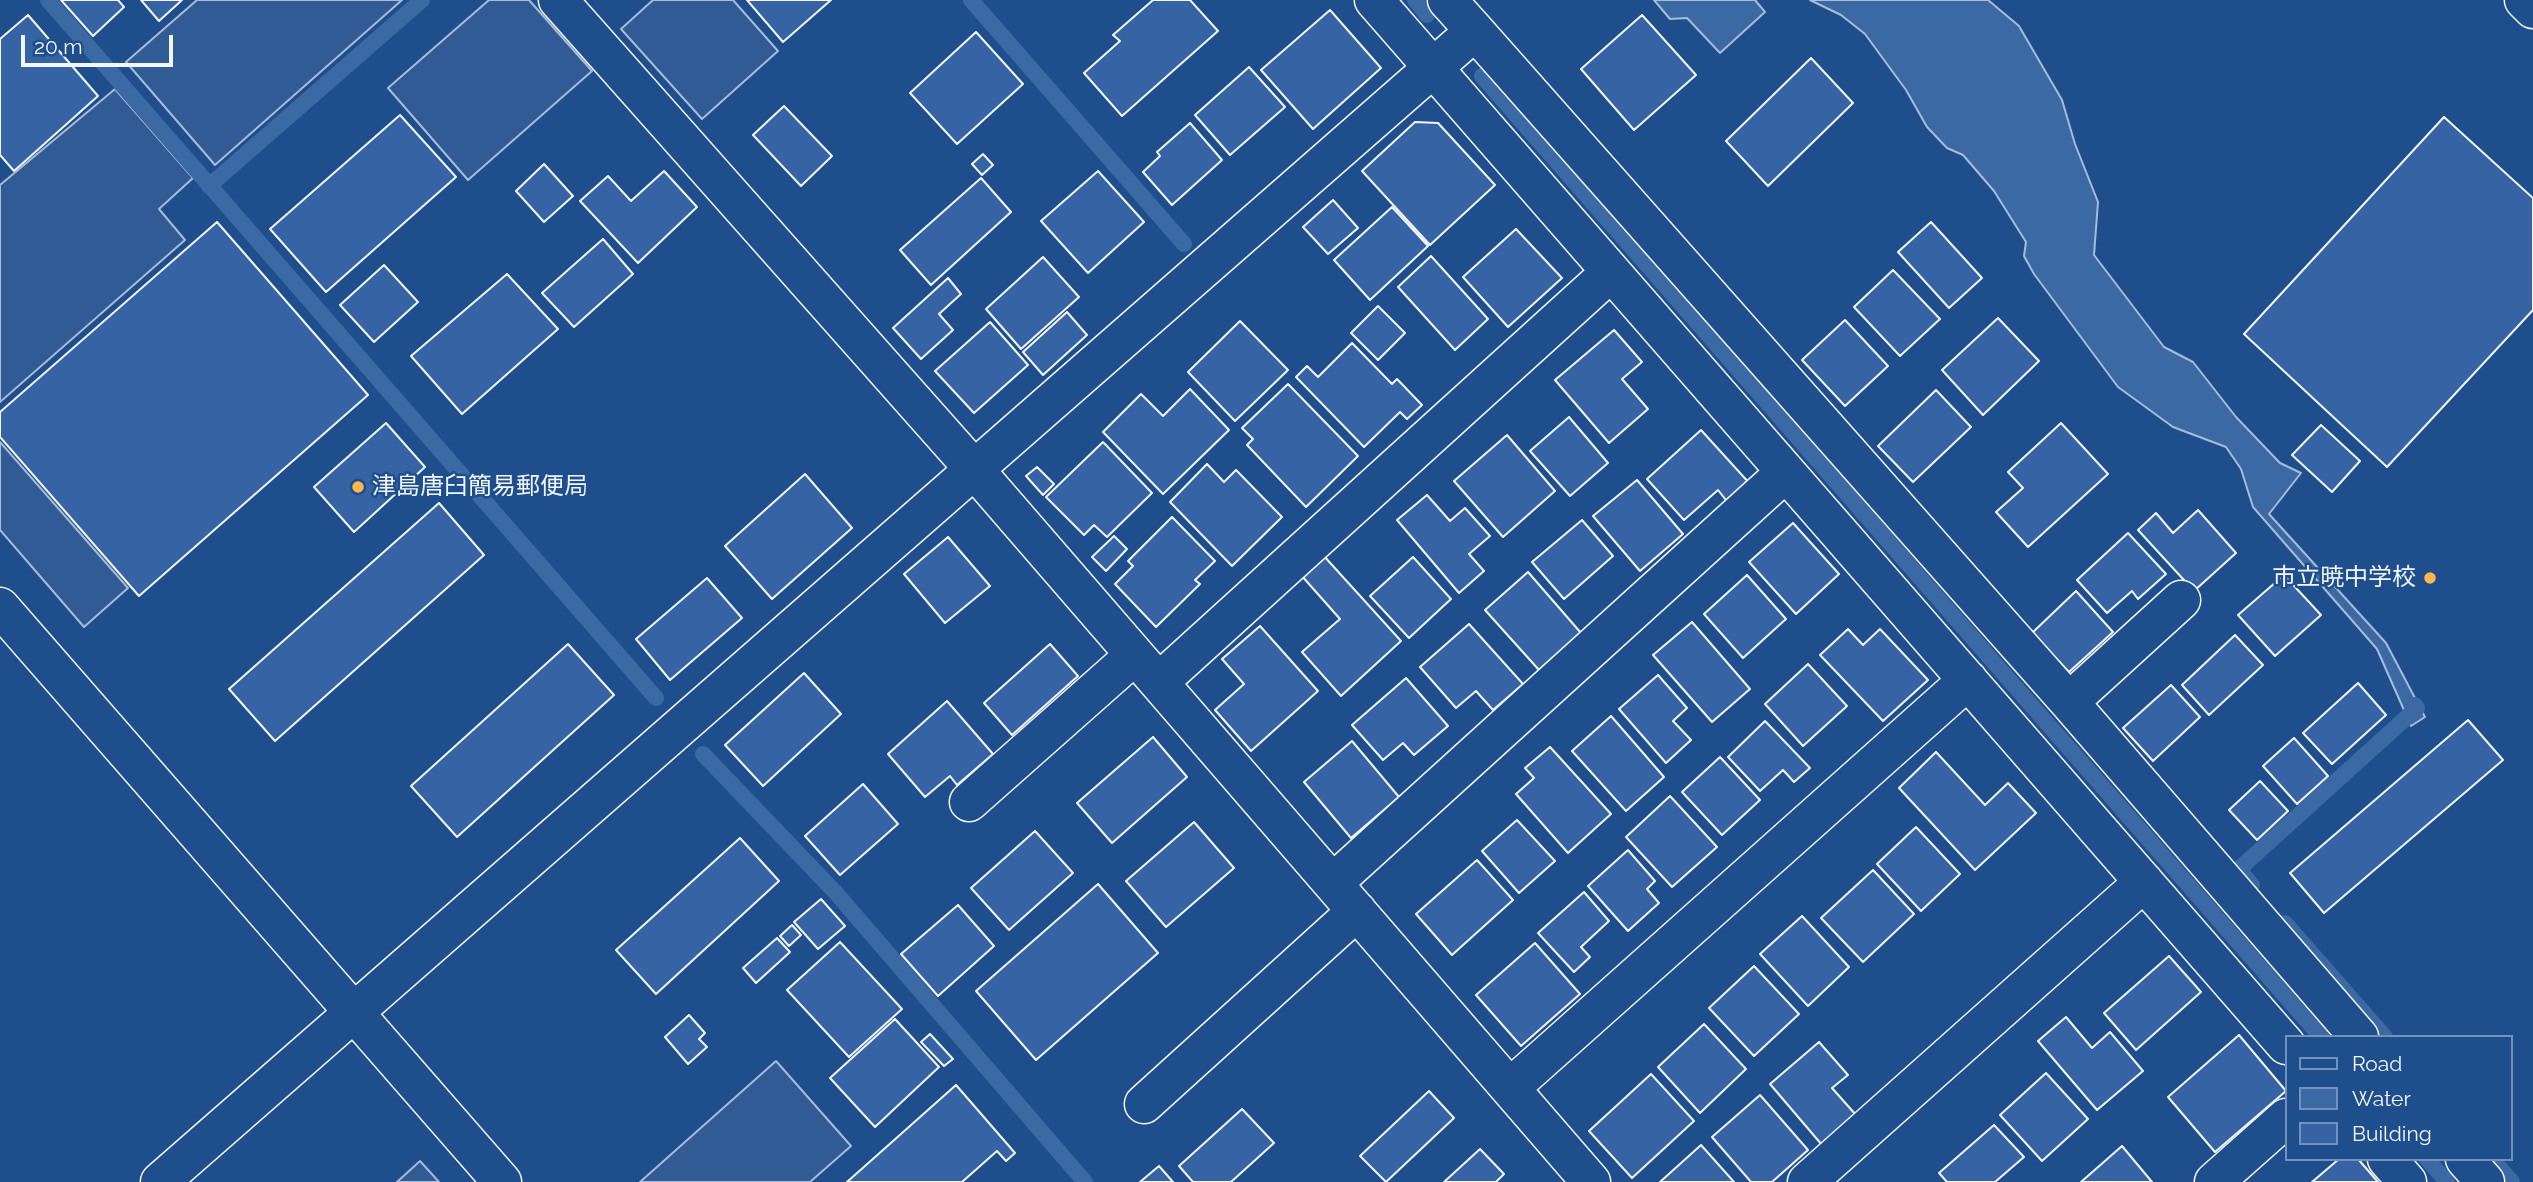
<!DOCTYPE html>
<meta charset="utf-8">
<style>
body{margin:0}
#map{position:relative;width:2533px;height:1182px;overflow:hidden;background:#1f4e8c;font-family:Raleway,sans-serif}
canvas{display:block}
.legend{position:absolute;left:2285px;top:1035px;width:228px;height:126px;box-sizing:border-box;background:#1f4e8c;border:2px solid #7391ba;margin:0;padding:9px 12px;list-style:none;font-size:21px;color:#f2f6ff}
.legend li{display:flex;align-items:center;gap:14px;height:35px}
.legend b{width:35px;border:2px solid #7391ba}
.scale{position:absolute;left:21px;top:35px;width:152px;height:32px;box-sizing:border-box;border:4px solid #f2f6ff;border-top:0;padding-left:9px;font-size:21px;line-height:24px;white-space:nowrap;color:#f2f6ff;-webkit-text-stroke:5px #1f4e8c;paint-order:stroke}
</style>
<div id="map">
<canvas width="2533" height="1182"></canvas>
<ul class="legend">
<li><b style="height:9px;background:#1f4e8c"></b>Road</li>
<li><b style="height:19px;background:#3b69a3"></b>Water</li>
<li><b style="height:19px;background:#3563a3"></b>Building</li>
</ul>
<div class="scale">20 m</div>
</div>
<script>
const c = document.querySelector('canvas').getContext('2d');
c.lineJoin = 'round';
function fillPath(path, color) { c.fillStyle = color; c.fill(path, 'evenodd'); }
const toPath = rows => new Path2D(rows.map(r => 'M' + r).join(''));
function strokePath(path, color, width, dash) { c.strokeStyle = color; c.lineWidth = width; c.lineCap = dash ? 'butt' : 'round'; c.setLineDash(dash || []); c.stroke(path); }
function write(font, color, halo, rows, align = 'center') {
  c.font = font + ' Raleway,"Noto Sans JP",sans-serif'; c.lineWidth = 5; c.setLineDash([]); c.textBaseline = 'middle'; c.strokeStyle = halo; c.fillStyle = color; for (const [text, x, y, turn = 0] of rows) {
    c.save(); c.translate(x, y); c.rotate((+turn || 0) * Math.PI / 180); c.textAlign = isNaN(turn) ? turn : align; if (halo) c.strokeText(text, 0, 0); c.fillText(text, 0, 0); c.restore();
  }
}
const parking = toPath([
 [197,0,402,0,215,165,126,62,197,0],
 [489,0,529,0,592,71,468,180,388,88,489,0],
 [653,0,733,0,778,51,702,119,621,29,653,0],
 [115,89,193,178,159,209,185,240,0,402,0,185,115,89],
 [0,442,128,588,84,627,0,530,0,442],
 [776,1061,851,1146,810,1182,640,1182,776,1061],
 [420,1161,439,1182,397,1182,420,1161]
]);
const water = toPath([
 [1654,0,1755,0,1765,12,1720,53,1687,18,1670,19,1654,0],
 [1810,0,1988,0,2019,26,2062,100,2075,144,2098,202,2094,255,2164,347,2193,362,2236,417,2280,463,2301,473,2269,514,2386,643,2425,717,2411,726,2377,649,2253,507,2241,469,2226,447,2173,427,2118,387,2034,274,2024,256,2026,242,1994,191,1963,155,1947,148,1927,127,1906,90,1865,34,1841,15,1810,0]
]);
const stream = toPath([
 [48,0,656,698],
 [971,0,1184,244],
 [1415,0,1427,15],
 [1482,76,2321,1037],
 [209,186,422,0],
 [703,754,836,893,1085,1182],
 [2252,885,2239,869,2417,708,2415,705],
 [2285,923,2385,1037],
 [2427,1159,2447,1182],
 [2492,1159,2512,1182]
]);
const building = toPath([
 [61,0,118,0,124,7,93,36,61,0],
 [141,0,182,0,159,21,141,0],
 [747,0,831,0,783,42,747,0],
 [1153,0,1190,0,1218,31,1122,116,1084,73,1120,41,1113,35,1153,0],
 [1330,10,1381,68,1313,129,1261,70,1330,10],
 [28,15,98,96,14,171,0,155,0,39,28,15],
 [1642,15,1696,75,1634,130,1581,69,1642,15],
 [976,32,1023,84,957,144,910,93,976,32],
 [1811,58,1853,103,1768,186,1726,141,1811,58],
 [1249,67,1285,107,1230,155,1195,115,1249,67],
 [784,106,832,156,801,186,753,135,784,106],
 [400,115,456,177,326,292,270,229,400,115],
 [2444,117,2533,198,2533,310,2387,467,2244,334,2444,117],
 [1415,122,1438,123,1495,185,1430,245,1362,171,1415,122],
 [1190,123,1222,160,1172,205,1143,172,1160,156,1157,152,1190,123],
 [983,154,993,165,982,175,972,164,983,154],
 [544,164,573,196,544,222,516,191,544,164],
 [664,171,697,207,638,263,580,201,608,176,631,201,664,171],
 [1098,171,1144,222,1088,273,1041,221,1098,171],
 [981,178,1011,212,931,285,900,250,981,178],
 [1333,200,1358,228,1328,254,1303,227,1333,200],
 [1392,207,1428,246,1370,300,1334,260,1392,207],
 [217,222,368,395,139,596,0,437,0,412,217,222],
 [1931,222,1982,278,1949,308,1898,252,1931,222],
 [1516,229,1562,278,1508,327,1463,277,1516,229],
 [603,239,633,274,574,327,542,293,603,239],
 [1431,256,1488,319,1455,350,1398,287,1431,256],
 [1043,257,1079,297,1021,349,986,309,1043,257],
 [384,265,418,302,374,342,340,305,384,265],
 [1893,270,1940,319,1900,356,1854,307,1893,270],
 [507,274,558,329,462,414,411,356,507,274],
 [948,278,961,294,939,314,953,330,921,359,893,328,948,278],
 [1378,306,1405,333,1378,360,1351,333,1378,306],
 [1067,312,1087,335,1043,375,1023,352,1067,312],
 [1998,318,2039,361,1983,415,1942,370,1998,318],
 [1845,320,1888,366,1845,406,1802,360,1845,320],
 [1240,321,1288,370,1235,421,1188,372,1240,321],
 [990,322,1028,365,974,413,935,371,990,322],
 [1614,330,1642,362,1622,379,1648,409,1609,443,1555,380,1614,330],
 [1352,343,1392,384,1397,379,1422,405,1407,419,1400,412,1364,447,1296,377,1307,366,1318,377,1352,343],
 [1288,384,1358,456,1306,507,1247,445,1253,439,1242,428,1288,384],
 [1190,389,1229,430,1163,494,1103,432,1141,394,1163,416,1190,389],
 [1936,390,1971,427,1913,482,1878,446,1936,390],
 [1569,417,1608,463,1570,496,1530,451,1569,417],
 [386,423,425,467,354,532,314,487,386,423],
 [2061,423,2108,474,2028,547,1996,512,2023,488,2008,472,2061,423],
 [2321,425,2360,461,2332,492,2292,455,2321,425],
 [1701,430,1751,485,1729,504,1718,490,1684,520,1647,479,1701,430],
 [1507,435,1555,491,1503,537,1454,481,1507,435],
 [1103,442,1152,493,1107,537,1094,525,1084,535,1046,497,1103,442],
 [1207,464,1224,482,1236,470,1282,517,1232,566,1170,502,1207,464],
 [1037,467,1054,484,1043,495,1026,476,1037,467],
 [805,474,852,528,772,599,725,546,805,474],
 [1637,480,1683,534,1640,571,1593,516,1637,480],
 [1427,495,1450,521,1465,508,1490,536,1469,554,1484,571,1459,593,1397,520,1427,495],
 [439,503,484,555,275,741,229,689,439,503],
 [2198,510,2236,553,2194,591,2138,530,2156,513,2173,533,2198,510],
 [1172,517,1215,561,1195,580,1200,584,1156,627,1115,584,1133,566,1128,561,1172,517],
 [1582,520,1613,556,1564,599,1532,562,1582,520],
 [1793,523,1839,574,1796,614,1749,562,1793,523],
 [2128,533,2166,574,2138,599,2132,591,2107,613,2077,580,2128,533],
 [1114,536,1127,549,1106,571,1092,557,1114,536],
 [948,537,990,586,945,623,904,574,948,537],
 [1323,555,1401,641,1341,696,1302,652,1340,619,1301,575,1323,555],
 [1413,557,1451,599,1409,638,1370,596,1413,557],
 [1528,572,1581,633,1539,670,1485,610,1528,572],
 [1747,575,1786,619,1743,658,1704,614,1747,575],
 [2284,575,2321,615,2275,656,2238,615,2284,575],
 [707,578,742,618,670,680,636,639,707,578],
 [2076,591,2113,632,2069,672,2032,633,2076,591],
 [1692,622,1750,689,1712,722,1653,655,1692,622],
 [1469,624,1523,684,1493,710,1476,691,1456,708,1420,667,1469,624],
 [1260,626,1318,691,1251,751,1215,710,1244,684,1222,659,1260,626],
 [1848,629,1863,645,1880,629,1928,680,1883,721,1820,655,1848,629],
 [2235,635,2263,665,2209,715,2182,685,2235,635],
 [568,644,614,695,457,837,411,786,568,644],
 [1050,644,1078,676,1012,735,984,703,1050,644],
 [1808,664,1847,706,1803,746,1765,704,1808,664],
 [804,673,841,714,763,786,725,745,804,673],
 [1658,675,1687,708,1673,721,1691,740,1666,763,1619,709,1658,675],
 [1406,678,1448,726,1414,755,1403,743,1383,760,1352,725,1406,678],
 [2358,683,2386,715,2332,764,2303,733,2358,683],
 [2171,685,2200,717,2153,761,2123,728,2171,685],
 [947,701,993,754,957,785,950,776,925,797,888,754,947,701],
 [1611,716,1664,777,1626,811,1572,751,1611,716],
 [2468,720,2503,760,2324,913,2290,873,2468,720],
 [1765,721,1810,768,1794,782,1783,770,1760,791,1728,757,1765,721],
 [1153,737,1187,777,1112,843,1077,803,1153,737],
 [2294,738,2328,776,2297,804,2263,766,2294,738],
 [1352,741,1399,797,1351,838,1304,782,1352,741],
 [1550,747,1611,814,1568,853,1516,794,1534,778,1525,768,1550,747],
 [1936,752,1985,805,2008,783,2036,813,1975,870,1899,788,1936,752],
 [1720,757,1760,800,1722,835,1682,792,1720,757],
 [2260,781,2288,811,2257,840,2229,810,2260,781],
 [863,784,898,824,840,875,805,836,863,784],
 [1670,796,1717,847,1672,887,1626,837,1670,796],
 [1517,820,1555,861,1519,893,1482,851,1517,820],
 [1194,822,1234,868,1166,927,1126,881,1194,822],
 [1916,827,1960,874,1921,911,1877,864,1916,827],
 [1035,831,1073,873,1009,930,971,888,1035,831],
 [740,838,779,881,656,994,616,950,740,838],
 [1628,850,1655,881,1647,889,1659,903,1628,931,1588,886,1628,850],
 [1477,860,1513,900,1452,955,1416,914,1477,860],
 [1873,870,1914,914,1863,962,1821,918,1873,870],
 [1098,884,1158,953,1036,1060,976,991,1098,884],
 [1584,892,1609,921,1581,947,1590,957,1574,972,1538,933,1584,892],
 [821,899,845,926,818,949,794,922,821,899],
 [958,905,994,946,938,996,901,954,958,905],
 [1802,916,1849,967,1808,1006,1760,954,1802,916],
 [792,925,801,935,789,946,780,936,792,925],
 [777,938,790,952,756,983,743,968,777,938],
 [840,942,902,1009,849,1057,787,990,840,942],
 [1535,943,1580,994,1521,1046,1476,995,1535,943],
 [2169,956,2201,992,2136,1050,2104,1013,2169,956],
 [1754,966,1799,1014,1754,1056,1709,1008,1754,966],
 [689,1015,705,1033,699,1039,707,1047,688,1064,665,1037,689,1015],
 [2066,1017,2092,1048,2110,1032,2143,1071,2097,1110,2038,1041,2066,1017],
 [895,1019,939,1067,875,1127,830,1078,895,1019],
 [1704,1024,1746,1069,1700,1113,1658,1067,1704,1024],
 [930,1034,953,1059,944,1066,921,1042,930,1034],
 [2239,1035,2286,1091,2215,1152,2168,1097,2239,1035],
 [1819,1042,1848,1075,1832,1088,1856,1115,1822,1145,1770,1084,1819,1042],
 [2046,1073,2088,1119,2042,1161,2000,1115,2046,1073],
 [1651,1074,1694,1121,1632,1178,1589,1131,1651,1074],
 [956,1085,1015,1153,1006,1161,997,1151,962,1182,847,1182,956,1085],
 [1429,1091,1454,1118,1386,1182,1360,1156,1429,1091],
 [1760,1095,1808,1150,1772,1182,1751,1182,1712,1137,1760,1095],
 [1242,1109,1274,1143,1231,1182,1193,1182,1179,1166,1242,1109],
 [1994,1125,2024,1157,1995,1182,1947,1182,1939,1173,1994,1125],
 [1701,1145,1734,1182,1660,1182,1701,1145],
 [2122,1146,2152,1182,2081,1182,2122,1146],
 [1480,1149,1504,1174,1496,1182,1444,1182,1480,1149],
 [2339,1159,2358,1159,2378,1182,2312,1182,2339,1159],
 [1159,1166,1173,1182,1140,1182,1159,1166]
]);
const minor = toPath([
 [558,0,974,469,1591,1182],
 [1374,0,2286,1045],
 [2524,0,2533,9],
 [1475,31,2069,702,2359,1037],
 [0,607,502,1182],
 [1159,682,1611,272],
 [2069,702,2181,600],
 [969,802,1135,655],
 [1333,883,1786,472],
 [1510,1088,1968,680],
 [1144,1104,1357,911],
 [2387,1159,2407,1182],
 [2465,1159,2485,1182],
 [160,1182,1475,31,1447,0],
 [1807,1182,2144,882],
 [2214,1182,2286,1118]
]);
const markers = [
 [358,487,7,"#ffb74d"],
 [2430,578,7,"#ffb74d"]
];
const poiNames = [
 ["津島唐臼簡易郵便局",372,487],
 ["市立暁中学校",2416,578,"right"]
];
fillPath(parking, '#305b95');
strokePath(parking, '#a8bbd7', 2);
fillPath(water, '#3b69a3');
strokePath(water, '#a8bbd7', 2);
strokePath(stream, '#3b69a3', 16);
fillPath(building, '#3563a3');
strokePath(building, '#f2f6ff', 2);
strokePath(minor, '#f2f6ff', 41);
strokePath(minor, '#1f4e8c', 38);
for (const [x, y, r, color] of markers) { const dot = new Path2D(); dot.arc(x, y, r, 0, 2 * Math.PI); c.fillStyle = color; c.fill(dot); strokePath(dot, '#1f4e8c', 2.5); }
write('24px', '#f2f6ff', '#1f4e8c', poiNames, 'left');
</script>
